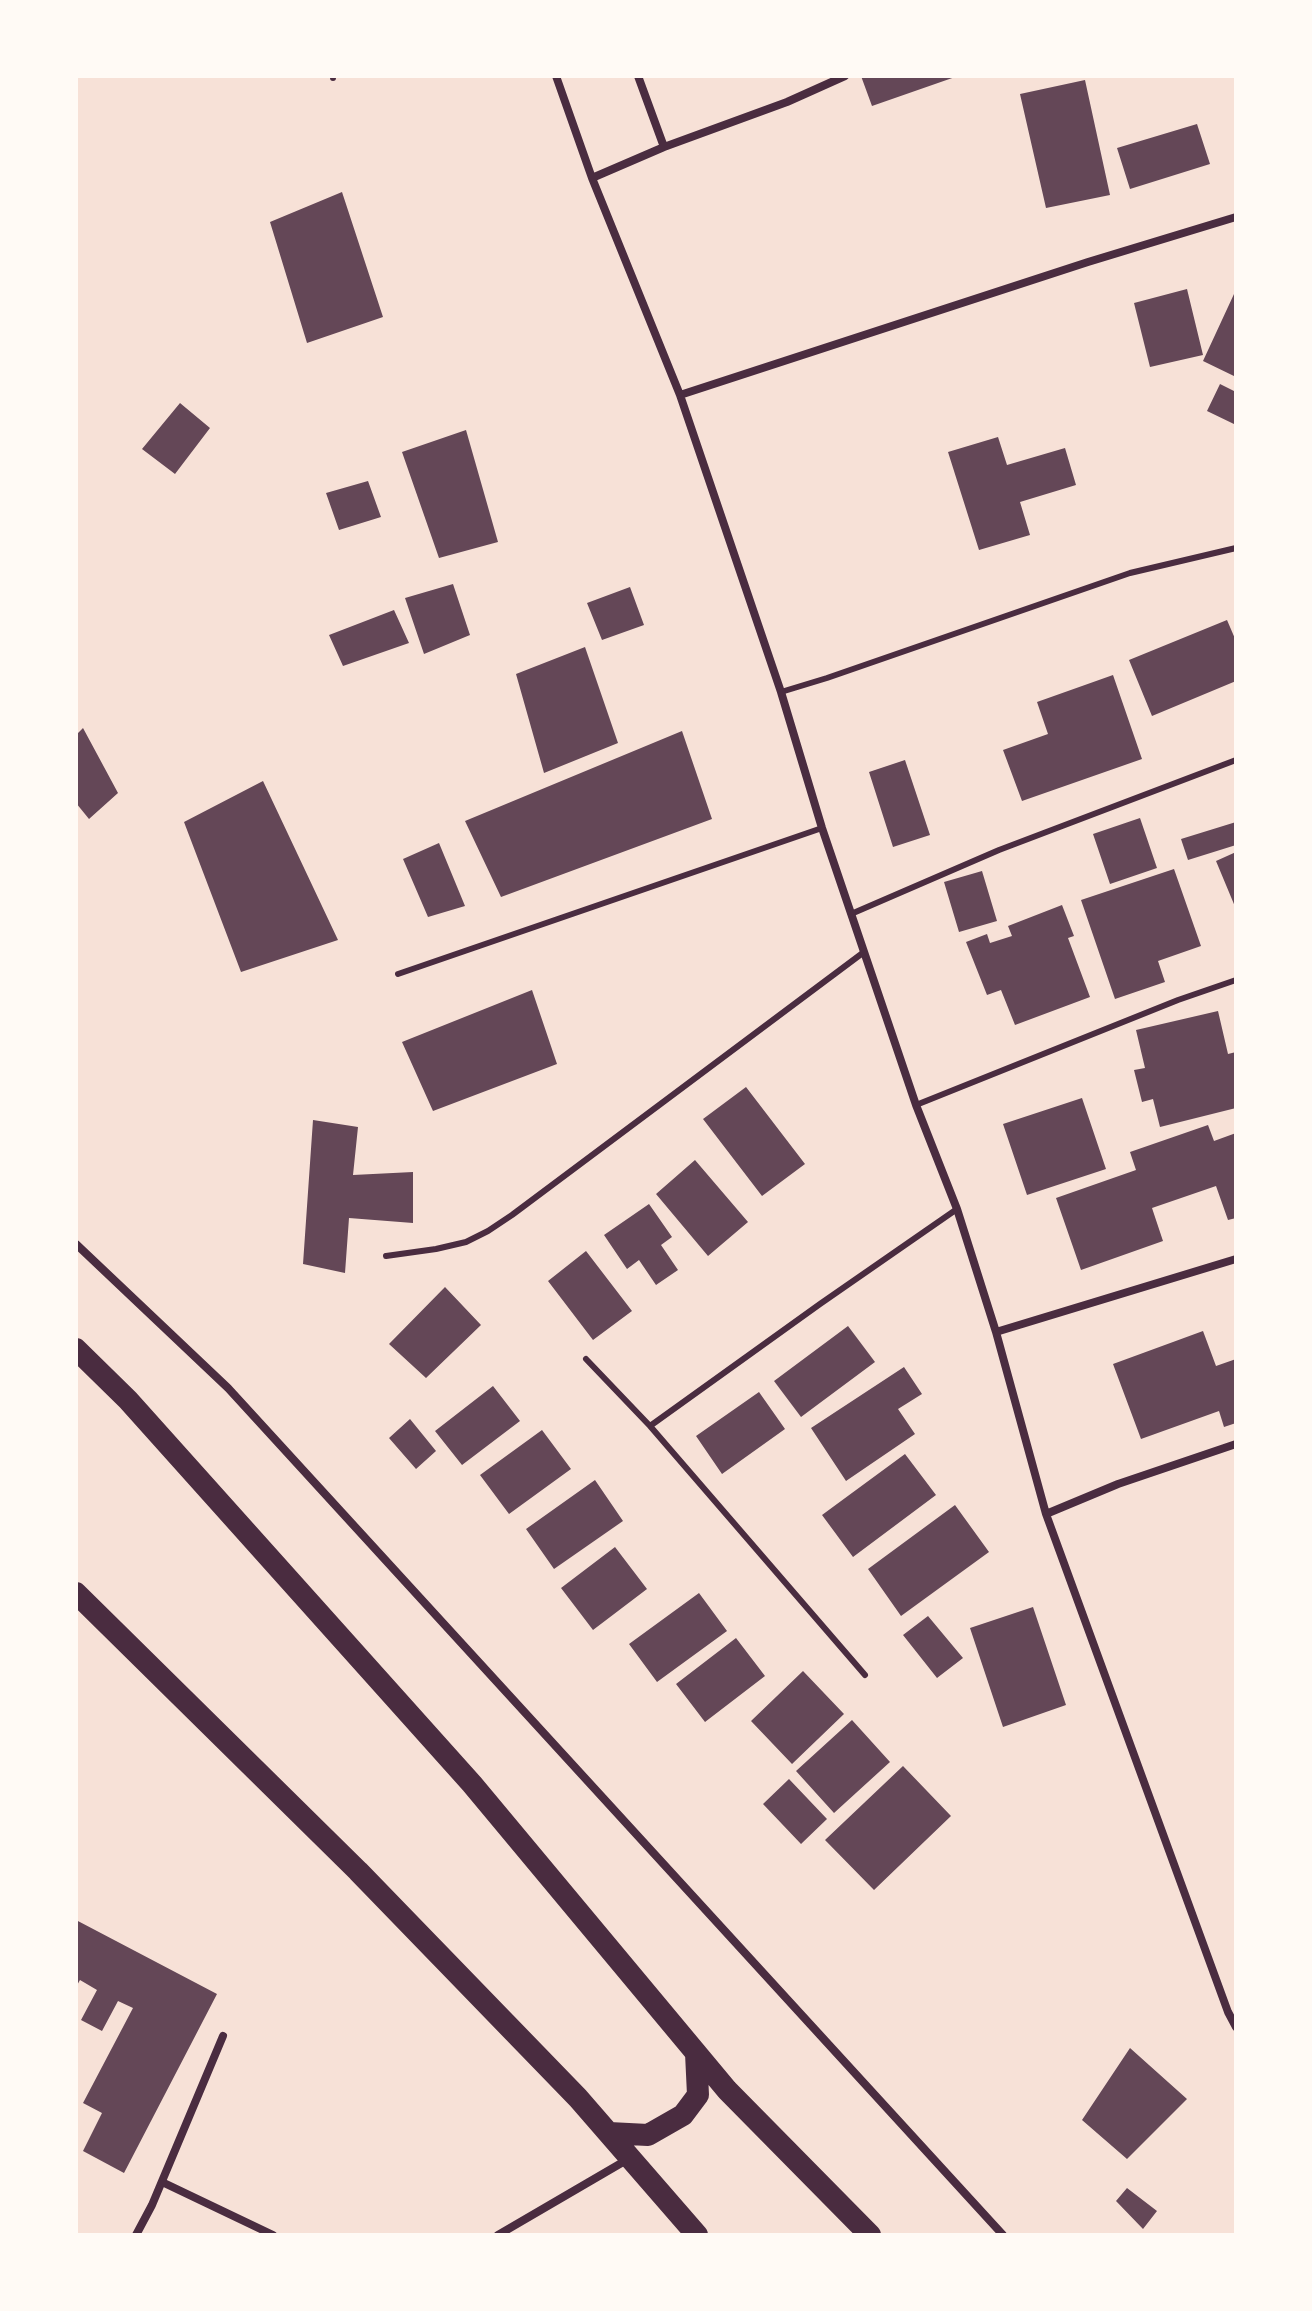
<!DOCTYPE html>
<style>
body{margin:0}
#map{position:relative;width:1312px;height:2311px;overflow:hidden;background:#f7e1d7;font-family:"DejaVu Sans",sans-serif}
canvas{display:block}
.frame{position:absolute;inset:0;border:78px solid #fffaf5;pointer-events:none}
</style>
<div id="map">
<canvas width="1312" height="2311"></canvas>
<div class="frame"></div>
</div>
<script>
const c = document.querySelector('canvas').getContext('2d');
c.lineJoin = 'round';
function fillPath(path, color) { c.fillStyle = color; c.fill(path, 'evenodd'); }
const toPath = rows => new Path2D(rows.map(r => 'M' + r).join(''));
function strokePath(path, color, width, dash) { c.strokeStyle = color; c.lineWidth = width; c.lineCap = dash ? 'butt' : 'round'; c.setLineDash(dash || []); c.stroke(path); }
const building = toPath([
 [861,76,958,76,872,106],
 [1085,80,1110,195,1046,208,1020,94],
 [1197,124,1210,164,1130,189,1117,148],
 [342,192,383,317,307,343,270,222],
 [1187,289,1203,355,1150,367,1134,303],
 [1234,294,1236,295,1236,377,1203,361],
 [1220,384,1236,392,1236,425,1207,411],
 [180,403,210,428,175,474,142,449],
 [466,430,498,542,439,558,402,452],
 [998,437,1007,465,1065,448,1076,485,1020,502,1030,535,979,550,948,452],
 [368,481,381,517,339,530,326,493],
 [453,584,470,635,424,654,405,598],
 [630,587,644,625,602,640,587,603],
 [394,610,409,643,343,666,329,635],
 [1227,620,1236,641,1236,681,1152,716,1129,660],
 [585,647,618,743,544,773,516,674],
 [1113,675,1142,759,1022,801,1003,750,1048,734,1037,702],
 [83,728,118,793,89,819,76,803,76,735],
 [682,731,712,819,501,897,465,821],
 [905,760,930,835,893,847,869,772],
 [263,781,338,940,241,972,184,822],
 [1140,818,1157,868,1110,884,1093,834],
 [1236,822,1236,845,1188,860,1181,839],
 [439,843,465,906,428,917,403,859],
 [1236,852,1236,909,1216,861],
 [1174,869,1201,946,1158,961,1165,982,1115,999,1081,900],
 [982,871,997,921,959,932,944,882],
 [1062,905,1074,936,1068,938,1090,997,1015,1025,1001,990,987,995,966,942,987,934,990,943,1012,936,1008,926],
 [532,990,557,1064,433,1111,402,1042],
 [1218,1011,1228,1054,1236,1052,1236,1108,1160,1127,1153,1099,1142,1102,1134,1070,1145,1068,1136,1030],
 [746,1087,805,1164,762,1196,703,1119],
 [1082,1098,1106,1169,1027,1195,1003,1124],
 [313,1120,358,1127,353,1175,413,1172,413,1223,349,1218,345,1273,303,1264],
 [1208,1125,1214,1141,1236,1133,1236,1218,1228,1220,1216,1186,1152,1208,1163,1241,1081,1270,1056,1198,1136,1170,1130,1152],
 [695,1160,748,1222,708,1256,656,1194],
 [649,1204,672,1237,661,1245,678,1270,656,1285,639,1260,627,1269,604,1235],
 [586,1251,632,1311,593,1340,548,1281],
 [445,1287,481,1325,426,1378,389,1344],
 [848,1326,875,1362,801,1417,774,1381],
 [1203,1331,1216,1366,1236,1359,1236,1423,1224,1427,1219,1411,1141,1439,1113,1364],
 [904,1367,922,1394,898,1409,915,1434,846,1481,811,1428],
 [493,1386,520,1421,462,1465,435,1431],
 [759,1392,785,1429,722,1474,696,1436],
 [410,1419,436,1451,416,1469,389,1438],
 [542,1430,571,1469,509,1514,480,1475],
 [905,1454,936,1495,853,1557,822,1515],
 [595,1480,623,1521,554,1569,526,1529],
 [955,1505,989,1552,901,1616,868,1569],
 [615,1547,647,1589,593,1630,561,1588],
 [699,1593,727,1631,657,1682,629,1644],
 [1033,1607,1066,1705,1003,1727,970,1628],
 [928,1616,963,1658,937,1678,903,1635],
 [736,1638,765,1676,705,1722,676,1684],
 [803,1671,844,1714,792,1764,751,1721],
 [852,1720,890,1762,834,1813,796,1771],
 [903,1766,951,1816,874,1890,825,1840],
 [789,1779,827,1819,801,1844,763,1804],
 [76,1920,217,1994,124,2173,83,2151,102,2113,83,2103,133,2008,118,2001,102,2031,81,2020,97,1990,80,1980,76,1987],
 [1130,2048,1187,2099,1127,2159,1082,2120],
 [1127,2188,1157,2211,1143,2229,1116,2201]
]);
const service = toPath([
 [333,76,333,78],
 [781,692,827,678,1130,573,1236,548],
 [851,914,999,850,1236,760],
 [398,974,822,828],
 [916,1105,1178,1000,1236,980],
 [386,1256,436,1249,466,1242,488,1231,512,1215,864,952],
 [586,1359,650,1426,865,1675],
 [650,1426,820,1304,957,1209]
]);
const minor = toPath([
 [556,76,592,178,680,395,781,692,822,828,916,1105,957,1209,996,1332,1046,1514,1228,2012,1236,2027],
 [638,76,664,147],
 [592,178,664,147,787,102,845,76],
 [680,395,1088,262,1236,217],
 [76,1244,228,1388,1003,2235],
 [996,1332,1236,1259],
 [1046,1514,1118,1484,1236,1444],
 [162,2182,273,2235],
 [136,2235,152,2205,223,2036],
 [498,2235,630,2158]
]);
const trunk = toPath([
 [76,1349,128,1400,472,1784,727,2090,870,2235],
 [76,1593,358,1871,578,2098,697,2235],
 [609,2133,648,2135,683,2115,698,2095,696,2053]
]);
fillPath(building, '#644757');
strokePath(service, '#4a2c40', 6);
strokePath(minor, '#4a2c40', 8);
strokePath(trunk, '#4a2c40', 22);
</script>
